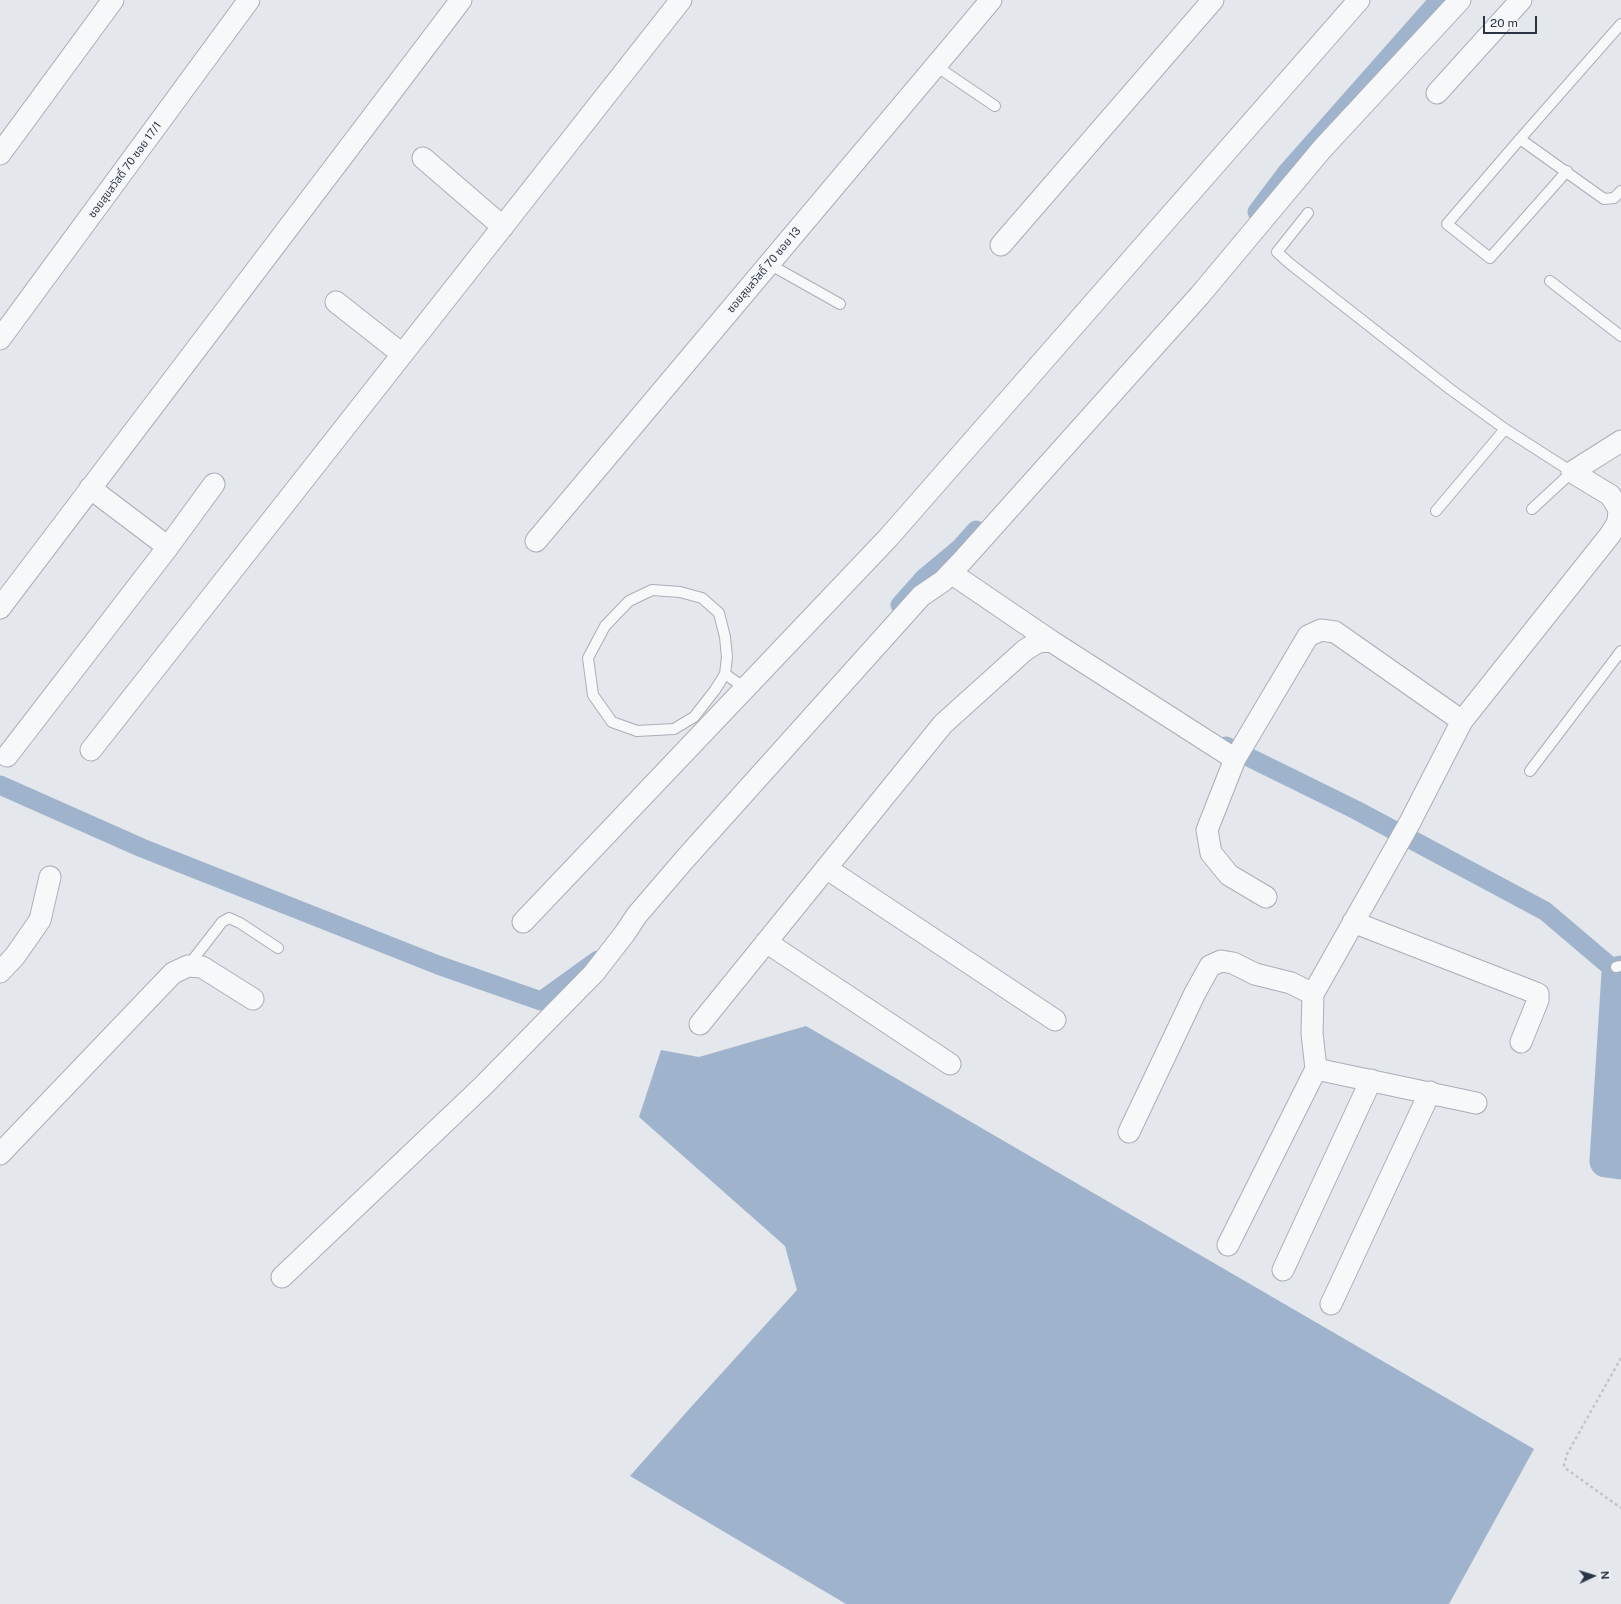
<!DOCTYPE html>
<meta charset="utf-8">
<style>
body{margin:0}
#map{position:relative;width:1621px;height:1604px;overflow:hidden;background:#e4e7ec;font-family:"Public Sans",sans-serif}
canvas{display:block}
.north{position:absolute;left:1573px;top:1556px;width:40px;height:40px;-webkit-text-stroke:3px #f4f6f9;paint-order:stroke;rotate:86deg;font-size:11px;font-weight:700;line-height:16px;text-align:center;color:#2b3445}
.north::after{content:'';display:block;margin:auto;width:14px;height:18px;background:#2b3445;clip-path:polygon(50% 0,100% 100%,50% 72%,0 100%)}
.scale{position:absolute;left:1483px;top:16px;width:54px;height:18px;box-sizing:border-box;border:2px solid #2b3445;border-top:0;padding-left:5px;font-size:12px;line-height:14px;white-space:nowrap;color:#2b3445;-webkit-text-stroke:3px #f4f6f9;paint-order:stroke}
</style>
<div id="map">
<canvas width="1621" height="1604"></canvas>
<div class="north">N</div>
<div class="scale">20 m</div>
</div>
<script>
const c = document.querySelector('canvas').getContext('2d');
c.lineJoin = 'round';
function fillPath(path, color) { c.fillStyle = color; c.fill(path, 'evenodd'); }
const toPath = rows => new Path2D(rows.map(r => 'M' + r).join(''));
function strokePath(path, color, width, dash) { c.strokeStyle = color; c.lineWidth = width; c.lineCap = dash ? 'butt' : 'round'; c.setLineDash(dash || []); c.stroke(path); }
function write(font, color, halo, rows, align = 'center') {
  c.font = font + ' "Public Sans","Noto Sans Thai",sans-serif'; c.lineWidth = 3; c.setLineDash([]); c.textBaseline = 'middle'; c.strokeStyle = halo; c.fillStyle = color; for (const [text, x, y, turn = 0] of rows) {
    c.save(); c.translate(x, y); c.rotate((+turn || 0) * Math.PI / 180); c.textAlign = isNaN(turn) ? turn : align; if (halo) c.strokeText(text, 0, 0); c.fillText(text, 0, 0); c.restore();
  }
}
const water = toPath([
 [806,1026,1534,1449,1449,1604,846,1604,630,1476,691,1407,797,1290,785,1246,639,1117,661,1050,699,1057]
]);
const canal = toPath([
 [1257,212,1287,172,1439,0],
 [900,605,924,578,960,548,976,530],
 [1226,746,1356,810,1545,911,1618,973],
 [0,785,142,848,438,965,541,1001,598,960]
]);
const river = toPath([
 [1621,972,1618,973,1606,1161,1621,1163]
]);
const path = toPath([
 [1621,1358,1567,1454,1564,1465,1565,1468,1621,1508]
]);
const lane = toPath([
 [1621,24,1520,139,1604,199,1614,198,1621,191],
 [936,66,995,106],
 [1520,139,1447,224,1490,258,1567,171],
 [1308,213,1277,252,1289,263,1450,389,1505,429,1572,472,1532,509],
 [769,264,840,304],
 [1550,281,1621,336],
 [1436,511,1505,429],
 [725,674,727,657,725,637,719,613,702,598,680,592,652,590,629,601,605,626,588,658,593,695,612,722,637,731,674,729,694,717,715,690,725,674,745,688],
 [1530,771,1621,651],
 [188,966,222,922,229,918,240,923,278,948],
 [1616,967,1621,966]
]);
const street = toPath([
 [1437,93,1521,0],
 [0,154,113,0],
 [423,158,503,227],
 [1001,245,1213,0],
 [336,302,402,354],
 [0,339,249,0],
 [90,488,168,547],
 [536,541,991,0],
 [951,573,1051,641,1235,759],
 [0,608,461,0],
 [91,750,681,0],
 [7,756,168,547,214,484],
 [826,868,1055,1020],
 [1266,897,1229,875,1211,853,1207,830,1235,759,1308,636,1321,630,1335,632,1462,721],
 [523,922,888,538,1359,0],
 [1353,922,1536,993,1538,994,1538,1000,1521,1042],
 [766,942,950,1064],
 [0,972,15,956,40,920,50,877],
 [700,1024,943,724,1025,650,1038,642,1051,641],
 [1316,1069,1476,1103],
 [1129,1132,1195,993,1210,966,1221,961,1233,963,1255,974,1291,983,1313,994],
 [0,1154,173,973,188,966,202,967,253,999],
 [1228,1245,1316,1069,1312,1033,1313,994,1409,824,1462,721,1610,535,1618,522,1619,509,1610,495,1572,472,1621,441],
 [1283,1270,1371,1080],
 [282,1277,483,1086,594,973,625,933,637,915,685,859,921,596,943,581,963,560,1200,295,1322,149,1460,0],
 [1331,1304,1430,1092]
]);
const streetNames = [
 ["ซอยสุขสวัสดิ์ 70 ซอย 17/1",125,170,-54],
 ["ซอยสุขสวัสดิ์ 70 ซอย 13",764,270,-50]
];
fillPath(water, '#9fb4cc');
strokePath(canal, '#9fb4cc', 19);
strokePath(river, '#9fb4cc', 33);
strokePath(lane, '#a9aeb7', 12);
strokePath(street, '#a9aeb7', 23);
strokePath(path, '#c2c5cb', 2.5, [3, 3]);
strokePath(lane, '#f7f8fa', 10);
strokePath(street, '#f7f8fa', 21);
write('11px', '#2b3445', '#f4f6f9', streetNames);
</script>
